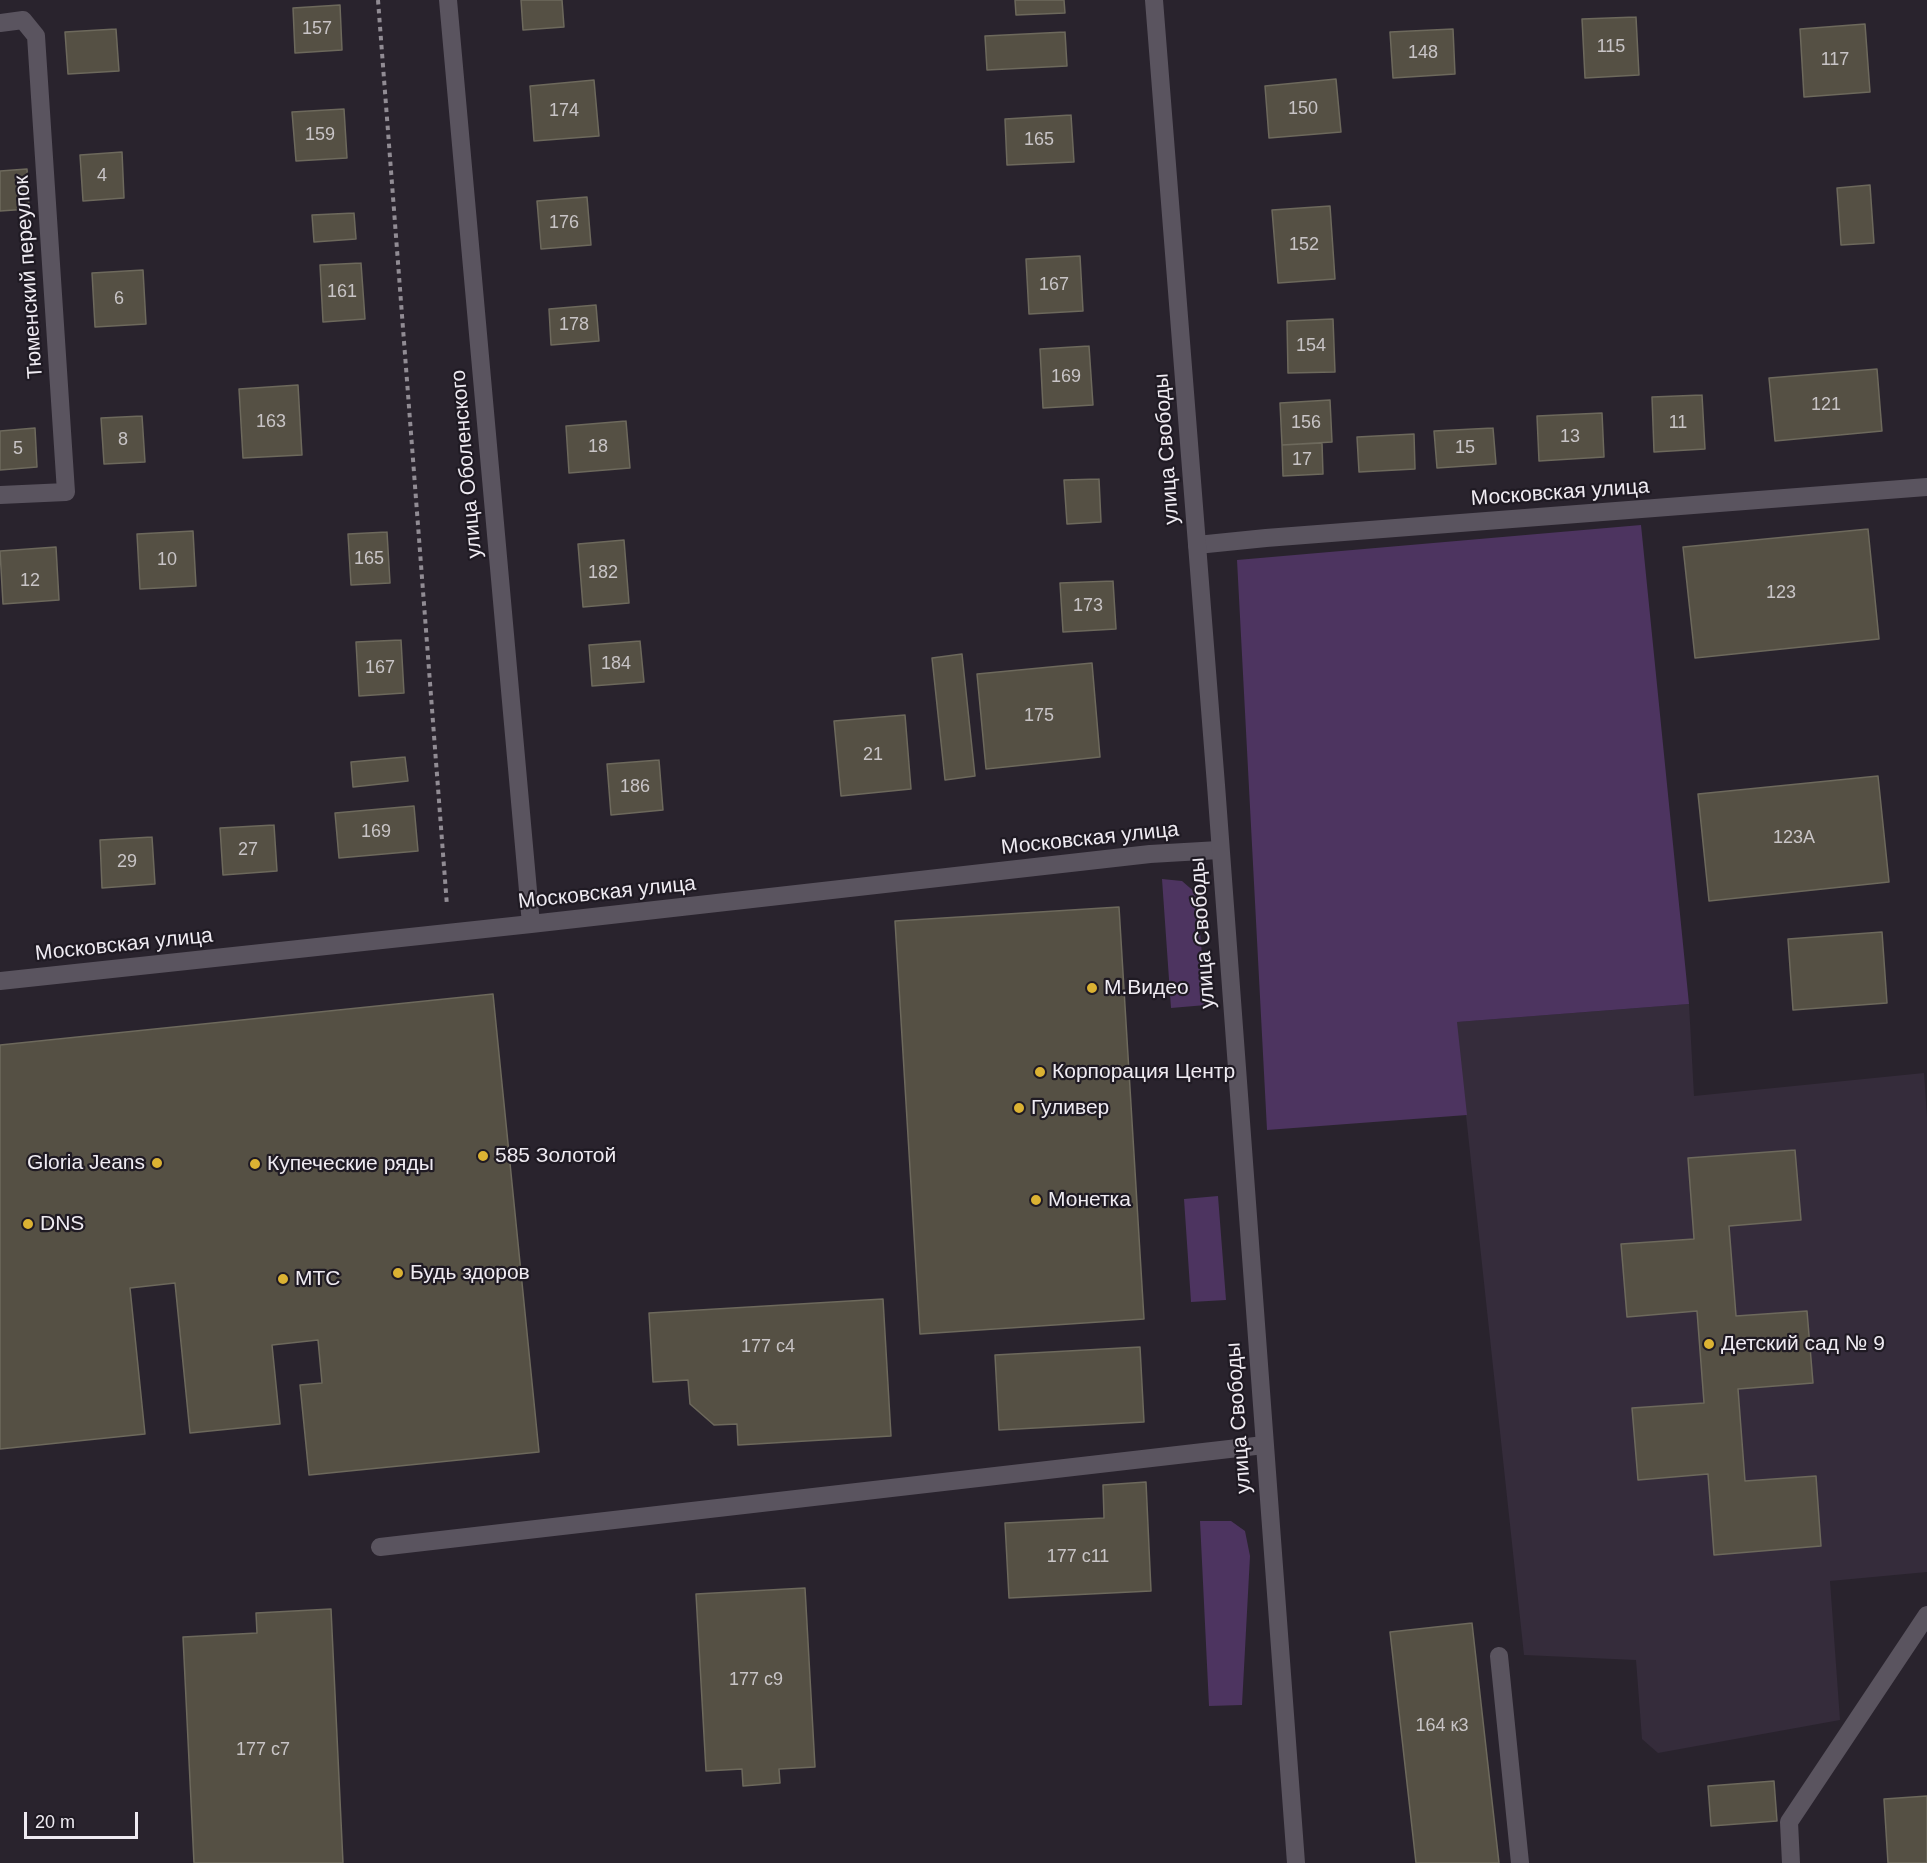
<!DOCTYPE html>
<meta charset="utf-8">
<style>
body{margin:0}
#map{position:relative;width:1927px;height:1863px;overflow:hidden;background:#29232d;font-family:Arial,sans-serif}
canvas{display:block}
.scale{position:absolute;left:24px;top:1812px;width:114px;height:27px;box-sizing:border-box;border:3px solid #efebf2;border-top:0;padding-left:8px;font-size:18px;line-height:21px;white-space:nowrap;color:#efebf2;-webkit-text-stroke:4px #1f1a23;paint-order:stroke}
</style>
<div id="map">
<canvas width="1927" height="1863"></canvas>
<div class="scale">20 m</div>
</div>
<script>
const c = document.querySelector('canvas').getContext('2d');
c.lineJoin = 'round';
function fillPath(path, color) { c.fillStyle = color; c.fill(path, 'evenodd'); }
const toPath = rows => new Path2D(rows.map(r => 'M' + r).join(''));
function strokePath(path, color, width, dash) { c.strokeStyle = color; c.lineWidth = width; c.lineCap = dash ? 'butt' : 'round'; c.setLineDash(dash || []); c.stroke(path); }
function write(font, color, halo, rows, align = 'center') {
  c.font = font + ' Arial,sans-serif'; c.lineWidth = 4.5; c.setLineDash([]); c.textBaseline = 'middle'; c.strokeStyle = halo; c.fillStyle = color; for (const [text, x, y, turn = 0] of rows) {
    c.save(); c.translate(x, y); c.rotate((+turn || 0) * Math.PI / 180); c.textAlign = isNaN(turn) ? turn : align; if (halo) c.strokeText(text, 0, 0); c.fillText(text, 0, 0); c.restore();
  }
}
const built = toPath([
 [1689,1004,1694,1096,1924,1073,1927,1117,1927,1572,1830,1581,1840,1720,1658,1753,1642,1739,1636,1660,1524,1655,1456,1022]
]);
const green = toPath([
 [1641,525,1689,1004,1457,1022,1467,1115,1267,1130,1237,560],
 [1162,879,1182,881,1197,894,1206,1005,1171,1008],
 [1218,1196,1226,1300,1191,1302,1184,1199],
 [1200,1521,1231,1521,1245,1531,1250,1556,1242,1705,1209,1706]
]);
const building = toPath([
 [521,0,562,0,564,27,523,30,521,0],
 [1015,0,1064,0,1065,13,1016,15,1015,0],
 [340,5,342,50,295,53,293,8,340,5],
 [1636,17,1639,75,1585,78,1582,19,1636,17],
 [1865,24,1870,92,1804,97,1800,29,1865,24],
 [116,29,119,71,68,74,65,32,116,29],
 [1453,29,1455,74,1393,78,1390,32,1453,29],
 [1065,32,1067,66,987,70,985,36,1065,32],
 [1336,79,1341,132,1269,138,1265,86,1336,79],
 [594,80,599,136,534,141,530,86,594,80],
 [344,109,347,158,296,161,292,112,344,109],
 [1071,115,1074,162,1007,165,1005,119,1071,115],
 [122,152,124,198,83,201,80,155,122,152],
 [27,169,29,209,0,211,0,171,27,169],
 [1870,185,1874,243,1841,245,1837,188,1870,185],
 [587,197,591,245,541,249,537,201,587,197],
 [1330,206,1335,279,1278,283,1272,210,1330,206],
 [354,213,356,239,314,242,312,215,354,213],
 [1080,256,1083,311,1029,314,1026,259,1080,256],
 [361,263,365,319,323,322,320,265,361,263],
 [143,270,146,324,95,327,92,273,143,270],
 [596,305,599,341,551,345,549,309,596,305],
 [1333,319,1335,372,1288,373,1287,321,1333,319],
 [1089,346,1093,405,1043,408,1040,349,1089,346],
 [1877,369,1882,431,1775,441,1769,378,1877,369],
 [298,385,302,455,243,458,239,389,298,385],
 [1702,395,1705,449,1654,452,1652,397,1702,395],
 [1330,400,1332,442,1282,445,1280,403,1330,400],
 [1602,413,1604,457,1539,461,1537,416,1602,413],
 [142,416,145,462,104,464,101,418,142,416],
 [626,421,630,468,569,473,566,426,626,421],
 [35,428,37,467,0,470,0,431,35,428],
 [1493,428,1496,464,1437,468,1434,431,1493,428],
 [1414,434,1415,469,1359,472,1357,437,1414,434],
 [1322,443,1323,474,1283,476,1282,445,1322,443],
 [1099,479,1101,522,1067,524,1064,480,1099,479],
 [1868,529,1879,639,1695,658,1683,547,1868,529],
 [193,531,196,586,140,589,137,534,193,531],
 [387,532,390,583,351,585,348,534,387,532],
 [624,540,629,603,583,607,578,544,624,540],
 [56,547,59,600,3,604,0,551,56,547],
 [1113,581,1116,629,1063,632,1060,583,1113,581],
 [401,640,404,693,359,696,356,642,401,640],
 [640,641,644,682,592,686,589,645,640,641],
 [962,654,975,776,945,780,932,658,962,654],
 [1092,663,1100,757,986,769,977,674,1092,663],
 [905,715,911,789,841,796,834,721,905,715],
 [405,757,408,781,353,787,351,762,405,757],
 [659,760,663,810,611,815,607,764,659,760],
 [1878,776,1889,882,1709,901,1698,794,1878,776],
 [414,806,418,851,339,858,335,813,414,806],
 [274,825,277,871,223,875,220,828,274,825],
 [152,837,155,884,102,888,100,840,152,837],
 [1119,907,1144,1319,920,1334,895,921,1119,907],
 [1882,932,1887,1003,1793,1010,1788,939,1882,932],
 [493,994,539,1452,309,1475,300,1385,322,1383,318,1340,272,1345,280,1424,190,1433,175,1283,130,1288,145,1434,0,1449,0,1045,493,994],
 [1795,1150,1801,1220,1729,1226,1736,1316,1807,1311,1813,1383,1738,1389,1745,1481,1816,1476,1821,1546,1714,1555,1708,1474,1638,1480,1632,1408,1704,1403,1697,1311,1627,1317,1621,1244,1694,1239,1688,1158,1795,1150],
 [883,1299,891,1436,738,1445,737,1424,714,1425,690,1404,688,1380,653,1382,649,1313,883,1299],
 [1140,1347,1144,1422,999,1430,995,1355,1140,1347],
 [1146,1482,1151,1591,1009,1598,1005,1523,1104,1518,1103,1485,1146,1482],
 [805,1588,815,1767,779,1769,780,1783,743,1786,742,1769,706,1771,696,1594,805,1588],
 [331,1609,343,1863,194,1863,183,1637,257,1633,256,1613,331,1609],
 [1472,1623,1499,1863,1416,1863,1390,1632,1472,1623],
 [1774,1781,1777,1821,1711,1826,1708,1786,1774,1781],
 [1927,1796,1927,1863,1888,1863,1884,1799,1927,1796]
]);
const path = toPath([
 [378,0,447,906]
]);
const lane = toPath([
 [380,1547,1264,1445],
 [1499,1656,1520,1863],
 [1791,1863,1789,1822,1927,1615]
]);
const street = toPath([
 [448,0,531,924],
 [0,23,23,20,36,36,66,492,0,495],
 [1197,545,1266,538,1927,487],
 [0,981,531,924,1150,854,1219,850]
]);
const secondary = toPath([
 [1154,0,1216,785,1296,1863]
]);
const markers = [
 [1092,988,6,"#dbb233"],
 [1040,1072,6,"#dbb233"],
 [1019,1108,6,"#dbb233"],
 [483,1156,6,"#dbb233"],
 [157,1163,6,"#dbb233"],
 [255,1164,6,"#dbb233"],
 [1036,1200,6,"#dbb233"],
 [28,1224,6,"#dbb233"],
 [398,1273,6,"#dbb233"],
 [283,1279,6,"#dbb233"],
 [1709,1344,6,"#dbb233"]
];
const numberNames = [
 ["157",317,29],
 ["115",1611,47],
 ["148",1423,53],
 ["117",1835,60],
 ["150",1303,109],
 ["174",564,111],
 ["159",320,135],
 ["165",1039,140],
 ["4",102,176],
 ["176",564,223],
 ["152",1304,245],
 ["167",1054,285],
 ["161",342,292],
 ["6",119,299],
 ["178",574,325],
 ["154",1311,346],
 ["169",1066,377],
 ["121",1826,405],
 ["163",271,422],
 ["156",1306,423],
 ["11",1678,423],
 ["13",1570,437],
 ["8",123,440],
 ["18",598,447],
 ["15",1465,448],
 ["5",18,449],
 ["17",1302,460],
 ["165",369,559],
 ["10",167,560],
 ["182",603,573],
 ["12",30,581],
 ["123",1781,593],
 ["173",1088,606],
 ["184",616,664],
 ["167",380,668],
 ["175",1039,716],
 ["21",873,755],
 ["186",635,787],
 ["169",376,832],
 ["123А",1794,838],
 ["27",248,850],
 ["29",127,862],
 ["177 с4",768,1347],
 ["177 с11",1078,1557],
 ["177 с9",756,1680],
 ["164 к3",1442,1726],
 ["177 с7",263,1750]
];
const streetNames = [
 ["Тюменский переулок",29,277,-94],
 ["улица Свободы",1167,449,-94],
 ["улица Оболенского",467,464,-95],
 ["Московская улица",1560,493,-4],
 ["Московская улица",1090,839,-6],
 ["Московская улица",607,893,-6],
 ["улица Свободы",1203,933,-94],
 ["Московская улица",124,945,-6],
 ["улица Свободы",1239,1418,-94]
];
const poiNames = [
 ["М.Видео",1104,988],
 ["Корпорация Центр",1052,1072],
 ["Гуливер",1031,1108],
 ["585 Золотой",495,1156],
 ["Gloria Jeans",145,1163,"right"],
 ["Купеческие ряды",267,1164],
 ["Монетка",1048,1200],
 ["DNS",40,1224],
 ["Будь здоров",410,1273],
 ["МТС",295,1279],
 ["Детский сад № 9",1721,1344]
];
fillPath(built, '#352c3b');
fillPath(green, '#4d3460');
fillPath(building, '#555044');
strokePath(building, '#6d695c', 1.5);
strokePath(path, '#918c94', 4, [4.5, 4.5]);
strokePath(lane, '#5a545f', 18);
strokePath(street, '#5a545f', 18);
strokePath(secondary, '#5a545f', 18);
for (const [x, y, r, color] of markers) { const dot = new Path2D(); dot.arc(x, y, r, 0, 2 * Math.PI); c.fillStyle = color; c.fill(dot); strokePath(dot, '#1f1a23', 2); }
write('18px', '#c8c4c6', null, numberNames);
write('21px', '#efebf2', '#1f1a23', streetNames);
write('21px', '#efebf2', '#1f1a23', poiNames, 'left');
</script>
